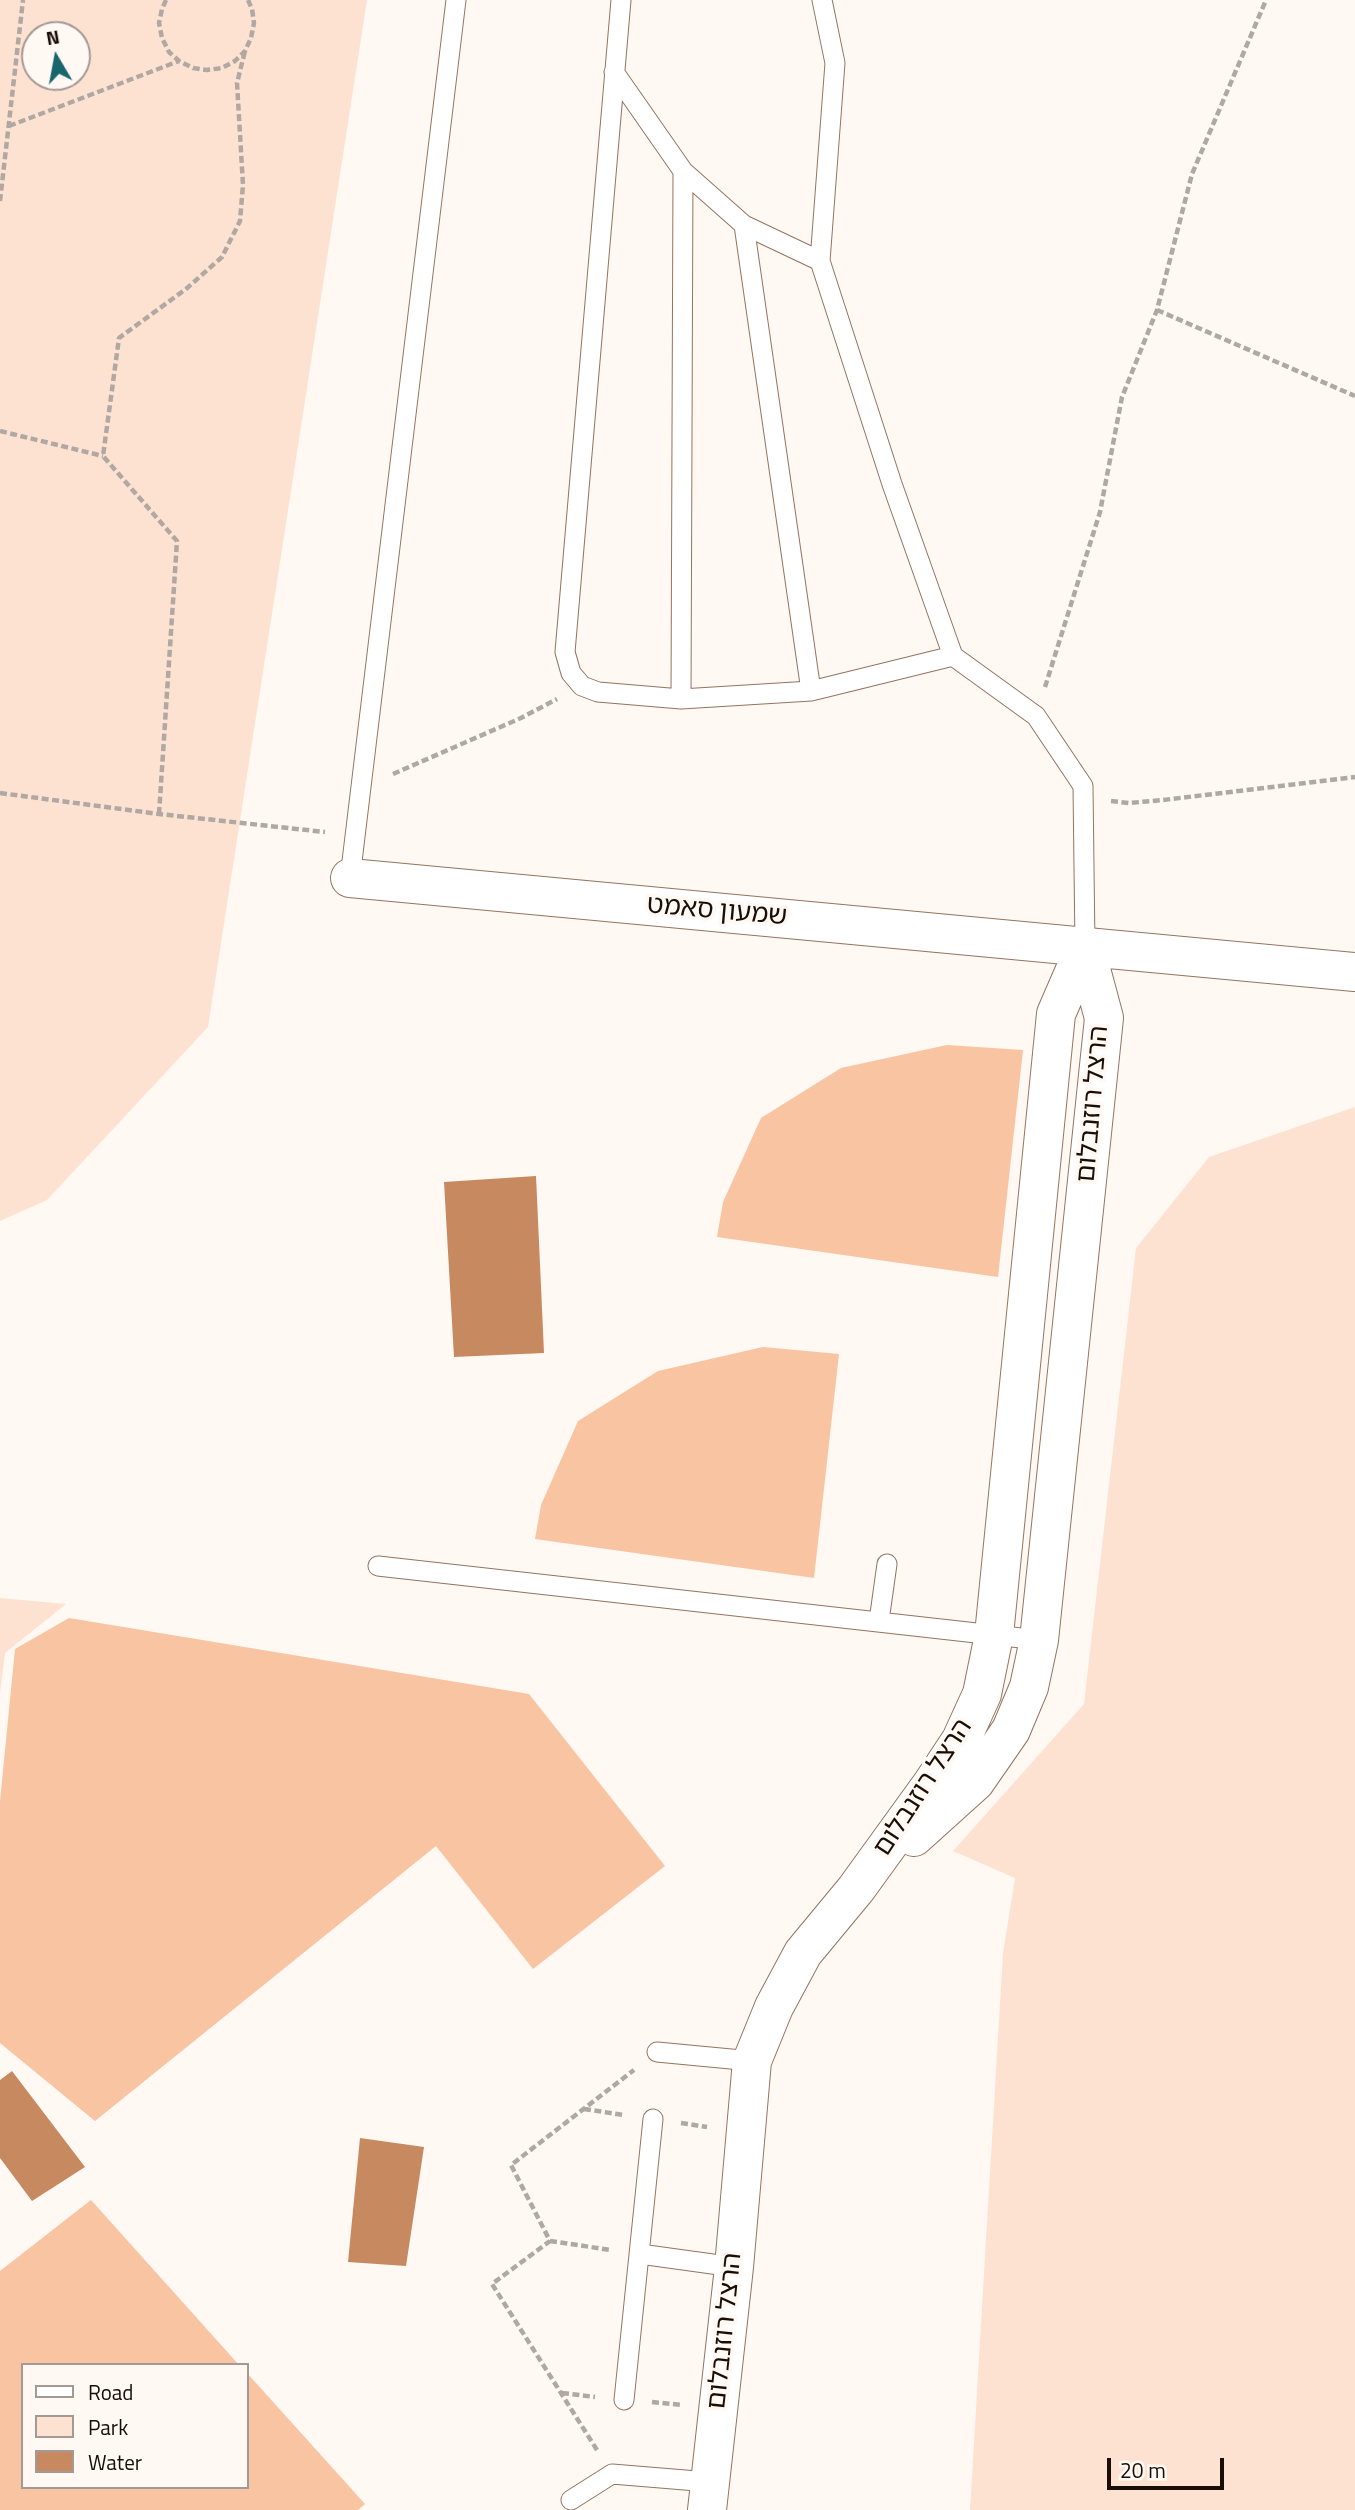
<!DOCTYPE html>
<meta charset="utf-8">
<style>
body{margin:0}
#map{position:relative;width:1355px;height:2510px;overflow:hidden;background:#fff8f3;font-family:"Titillium Web",sans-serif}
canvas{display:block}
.legend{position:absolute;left:21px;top:2363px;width:228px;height:126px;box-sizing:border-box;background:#fff8f3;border:2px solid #a39a95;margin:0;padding:9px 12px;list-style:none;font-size:21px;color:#190e07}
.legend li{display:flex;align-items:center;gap:14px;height:35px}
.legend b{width:35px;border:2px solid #a39a95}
.north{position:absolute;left:21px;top:21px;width:70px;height:70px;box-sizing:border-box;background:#fff8f3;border:2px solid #a39a95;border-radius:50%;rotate:350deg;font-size:19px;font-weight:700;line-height:28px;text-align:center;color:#190e07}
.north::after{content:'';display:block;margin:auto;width:24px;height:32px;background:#18666c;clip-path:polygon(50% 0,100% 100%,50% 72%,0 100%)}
.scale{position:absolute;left:1107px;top:2458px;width:117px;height:32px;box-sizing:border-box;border:4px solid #190e07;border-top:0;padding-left:9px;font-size:21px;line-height:24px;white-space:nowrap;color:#190e07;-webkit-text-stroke:5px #fff8f3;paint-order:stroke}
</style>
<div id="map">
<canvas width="1355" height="2510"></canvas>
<ul class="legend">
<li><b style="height:9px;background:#fff"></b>Road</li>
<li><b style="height:19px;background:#fee2d1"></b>Park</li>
<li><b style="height:19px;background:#c78960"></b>Water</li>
</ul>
<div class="north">N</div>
<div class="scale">20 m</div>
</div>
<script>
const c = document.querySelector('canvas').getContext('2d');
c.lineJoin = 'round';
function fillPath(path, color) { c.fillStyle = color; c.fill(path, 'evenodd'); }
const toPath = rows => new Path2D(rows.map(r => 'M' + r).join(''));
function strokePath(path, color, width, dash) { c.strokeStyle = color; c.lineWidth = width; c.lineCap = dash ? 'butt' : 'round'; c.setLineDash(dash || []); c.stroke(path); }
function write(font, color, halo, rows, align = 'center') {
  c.font = font + ' "Titillium Web","Noto Sans Hebrew",sans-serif'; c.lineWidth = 7; c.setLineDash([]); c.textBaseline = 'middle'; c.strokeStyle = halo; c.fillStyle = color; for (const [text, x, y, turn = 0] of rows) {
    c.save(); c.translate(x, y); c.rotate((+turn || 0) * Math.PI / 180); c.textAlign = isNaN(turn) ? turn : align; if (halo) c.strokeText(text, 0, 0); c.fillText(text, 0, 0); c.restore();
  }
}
const green = toPath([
 [0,0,367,0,208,1027,47,1200,0,1221],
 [35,35,77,35,77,77,35,77],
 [1355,1107,1355,2510,970,2510,1003,1953,1015,1878,953,1851,1084,1704,1136,1248,1209,1157],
 [0,1598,66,1604,5,1653,0,1693]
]);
const water = toPath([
 [536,1176,544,1353,454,1357,444,1182],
 [12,2071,85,2167,32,2201,0,2158,0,2080],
 [360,2138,424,2147,406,2266,348,2262]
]);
const building = toPath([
 [947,1045,1023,1050,998,1277,717,1237,723,1202,761,1118,841,1068],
 [763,1347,839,1354,814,1578,535,1539,541,1505,578,1421,658,1371],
 [69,1618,529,1694,665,1866,533,1969,436,1846,95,2121,0,2043,0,1801,15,1649],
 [91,2200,239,2365,23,2365,23,2487,247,2487,247,2373,365,2504,358,2510,0,2510,0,2271]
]);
const path = toPath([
 [166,0,162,9,159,23,162,38,169,52,179,61,193,68,207,70,222,68,235,61,245,51,251,38,254,23,252,9,248,0],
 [9,126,179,61],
 [0,201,23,0],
 [1157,310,1355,396],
 [0,431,103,456],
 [1045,687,1100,512,1122,397,1157,310,1192,174,1266,0],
 [393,774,521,718,557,699],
 [0,793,159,814,325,832],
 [1111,801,1129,803,1163,800,1355,777],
 [159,814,177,541,103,456,119,338,186,289,222,257,240,221,243,185,237,83,245,51],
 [584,2109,624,2115],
 [681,2123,707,2127],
 [550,2241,611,2250],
 [562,2393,595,2397],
 [652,2402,682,2405],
 [597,2450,492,2284,550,2241,511,2165,634,2070]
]);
const service = toPath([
 [621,0,565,652,571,673,582,686,598,692,681,699,811,691,953,656,1036,716,1083,786,1085,947],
 [822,0,835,63,820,261,892,484,953,656],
 [614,72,683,171,744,225,811,691],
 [744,225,820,261],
 [681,699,683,171],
 [350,878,456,0],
 [378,1566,1039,1640],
 [879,1621,887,1564],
 [657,2052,752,2061],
 [640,2254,734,2267],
 [624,2400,653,2119],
 [571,2500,612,2474,709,2482]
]);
const minor = toPath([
 [350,878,1355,972],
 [914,1837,975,1782,1011,1730,1029,1687,1039,1640,1104,1018,1085,947],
 [707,2510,734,2267,752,2061,774,2007,803,1953,856,1889,932,1784,961,1740,982,1694,994,1635,1056,1014,1085,947]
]);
const streetNames = [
 ["שמעון סאמט",717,912,5],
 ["הרצל רוזנבלום",1094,1104,-85],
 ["הרצל רוזנבלום",924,1788,-57],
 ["הרצל רוזנבלום",726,2331,-84]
];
fillPath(green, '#fee2d1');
fillPath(water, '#c78960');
fillPath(building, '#f9c4a2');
strokePath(service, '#937461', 21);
strokePath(minor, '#937461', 40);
strokePath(path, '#b1a8a3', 4.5, [7, 3.5]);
strokePath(service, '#fff', 19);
strokePath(minor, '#fff', 38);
write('26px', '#190e07', '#fff8f3', streetNames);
</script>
